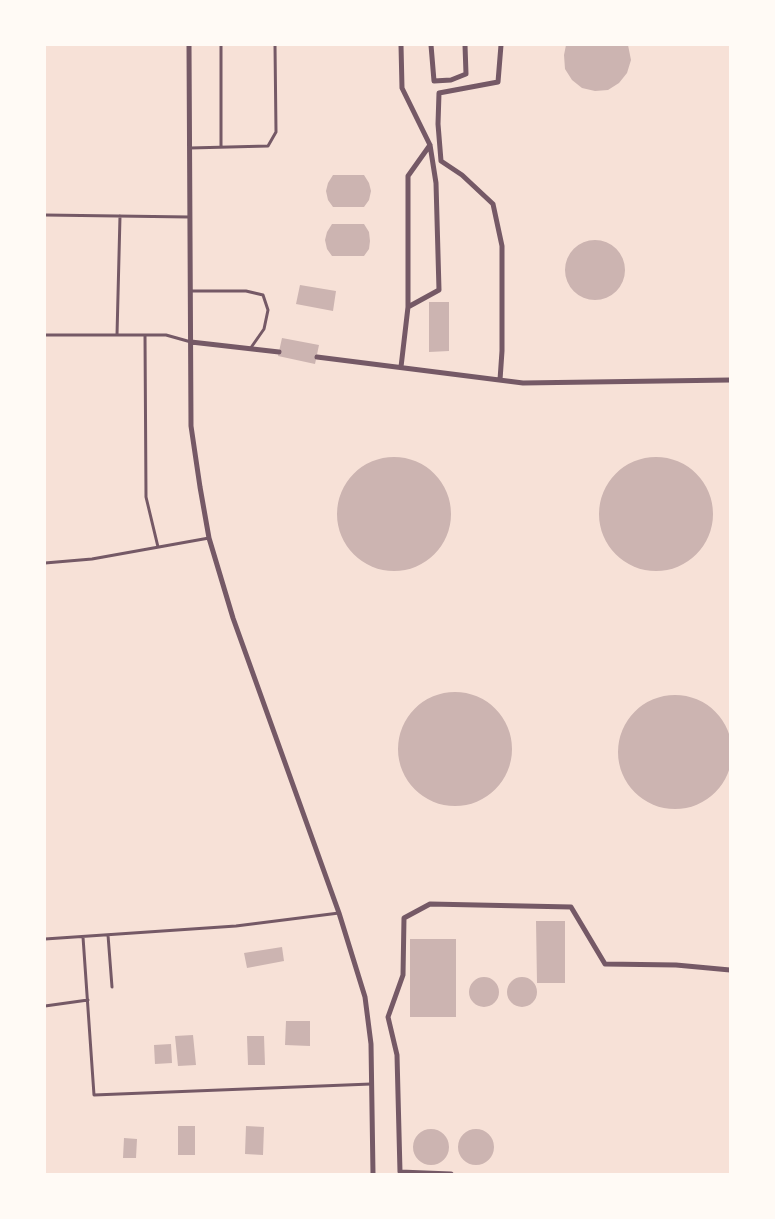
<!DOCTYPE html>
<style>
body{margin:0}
#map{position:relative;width:775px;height:1219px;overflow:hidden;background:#f7e1d7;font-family:"Exo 2",sans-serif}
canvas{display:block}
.frame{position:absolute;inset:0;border:46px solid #fffaf5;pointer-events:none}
</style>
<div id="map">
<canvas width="775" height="1219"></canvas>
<div class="frame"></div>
</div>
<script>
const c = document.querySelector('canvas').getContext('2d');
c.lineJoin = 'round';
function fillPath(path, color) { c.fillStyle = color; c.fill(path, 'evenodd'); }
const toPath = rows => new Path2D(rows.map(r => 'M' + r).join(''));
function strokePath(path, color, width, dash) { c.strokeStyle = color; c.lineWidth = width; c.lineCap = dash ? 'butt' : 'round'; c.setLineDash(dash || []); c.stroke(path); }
const building = toPath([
 [566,45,628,45,631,60,627,73,619,83,608,90,595,91,582,88,572,80,565,69,564,55],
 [333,175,364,175,369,183,371,191,369,200,364,207,333,207,328,200,326,191,328,183],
 [332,224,364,224,369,232,370,241,369,249,364,256,332,256,327,249,325,240,327,232],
 '565 270a30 30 0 1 1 60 0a30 30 0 1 1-60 0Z',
 [300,285,336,291,333,311,296,304],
 [429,302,449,302,449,351,429,352],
 [282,338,319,345,315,364,278,356],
 '337 514a57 57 0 1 1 114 0a57 57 0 1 1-114 0Z',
 '599 514a57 57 0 1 1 114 0a57 57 0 1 1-114 0Z',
 '398 749a57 57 0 1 1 114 0a57 57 0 1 1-114 0Z',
 '618 752a57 57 0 1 1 114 0a57 57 0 1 1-114 0Z',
 [536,921,565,921,565,983,537,983],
 [410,939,456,939,456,1017,410,1017],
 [282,947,284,961,247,968,244,953],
 '507 992a15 15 0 1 1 30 0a15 15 0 1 1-30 0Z',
 '469 992a15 15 0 1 1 30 0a15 15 0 1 1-30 0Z',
 [286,1021,310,1021,310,1046,285,1045],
 [193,1035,196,1065,178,1066,175,1036],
 [247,1036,264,1036,265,1065,248,1065],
 [171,1044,172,1063,155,1064,154,1045],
 [178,1126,195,1126,195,1155,178,1155],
 [246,1126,264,1127,263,1155,245,1154],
 '458 1147a18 18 0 1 1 36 0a18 18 0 1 1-36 0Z',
 '413 1147a18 18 0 1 1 36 0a18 18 0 1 1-36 0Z',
 [124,1138,137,1139,136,1158,123,1158]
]);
const service = toPath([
 [221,147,221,45],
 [190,148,268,146,276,132,275,45],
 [45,215,189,217],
 [191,291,246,291,263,295,268,310,264,329,250,349],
 [45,335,166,335,191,342],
 [117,335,120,216],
 [145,335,146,497,158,547],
 [45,563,92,559,209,538],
 [108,935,112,987],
 [83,937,94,1095,371,1084],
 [45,939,236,926,339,913],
 [45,1006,88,1000]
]);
const minor = toPath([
 [189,45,191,426,200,487,209,538,233,618,339,913,365,997,371,1044,373,1174],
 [431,45,434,81,451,80,466,74,465,45],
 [408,307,408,176,430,145],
 [191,342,279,352],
 [317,357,523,383,730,380],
 [401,367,408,307,439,290,436,183,430,145,402,88,401,45],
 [500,380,502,351,502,246,493,204,462,175,441,161,438,124,439,93,498,82,501,45],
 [451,1174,400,1172,397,1055,388,1017,403,975,404,918,430,904,571,907,605,964,676,965,730,970]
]);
fillPath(building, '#ccb4b1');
strokePath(service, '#755966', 3);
strokePath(minor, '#755966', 5);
</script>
